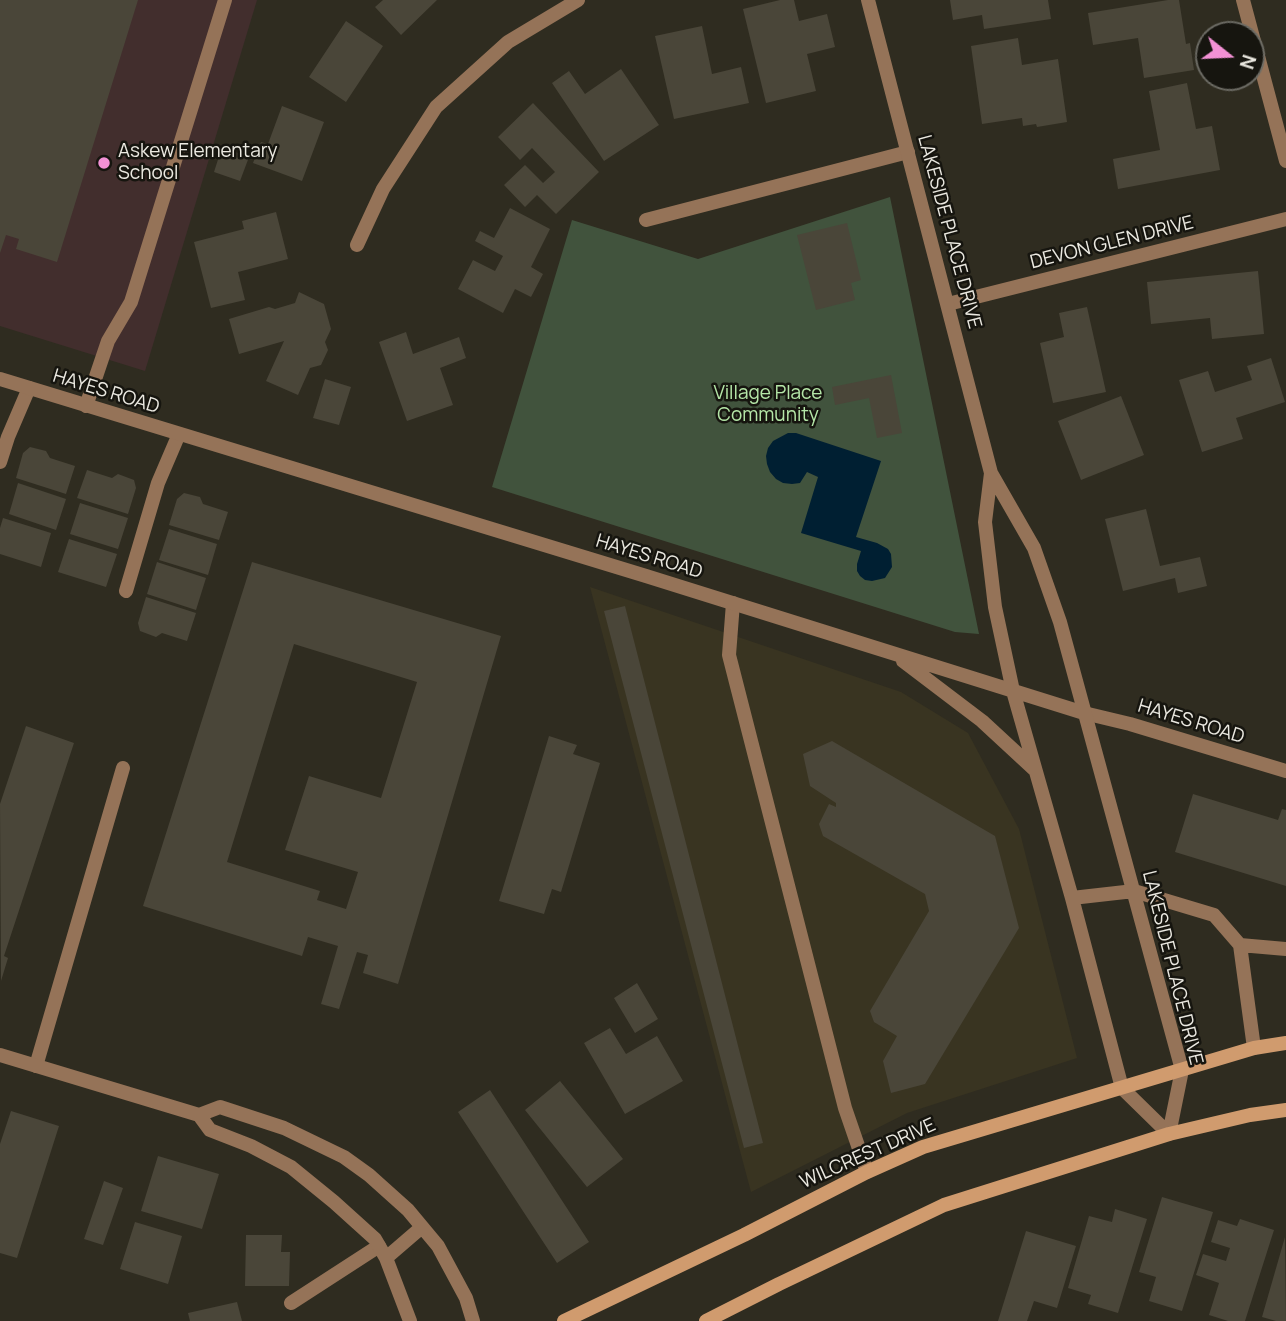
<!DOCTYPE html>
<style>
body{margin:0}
#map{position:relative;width:1286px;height:1321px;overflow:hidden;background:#2f2c20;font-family:Manrope,sans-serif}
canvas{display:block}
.north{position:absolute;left:1195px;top:21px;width:70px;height:70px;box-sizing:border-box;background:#16150f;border:2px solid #6b6a63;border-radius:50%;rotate:108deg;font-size:19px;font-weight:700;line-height:28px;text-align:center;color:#ebe9e1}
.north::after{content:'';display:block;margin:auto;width:24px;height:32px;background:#f391d5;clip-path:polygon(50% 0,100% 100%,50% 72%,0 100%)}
</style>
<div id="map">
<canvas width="1286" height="1321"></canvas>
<div class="north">N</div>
</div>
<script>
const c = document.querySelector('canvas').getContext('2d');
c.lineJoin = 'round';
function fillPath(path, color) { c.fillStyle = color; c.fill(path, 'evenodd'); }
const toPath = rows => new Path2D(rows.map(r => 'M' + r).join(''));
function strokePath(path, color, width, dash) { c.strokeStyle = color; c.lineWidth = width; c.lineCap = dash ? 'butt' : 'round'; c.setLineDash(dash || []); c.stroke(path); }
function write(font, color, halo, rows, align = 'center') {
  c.font = font + ' Manrope,sans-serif'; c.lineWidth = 5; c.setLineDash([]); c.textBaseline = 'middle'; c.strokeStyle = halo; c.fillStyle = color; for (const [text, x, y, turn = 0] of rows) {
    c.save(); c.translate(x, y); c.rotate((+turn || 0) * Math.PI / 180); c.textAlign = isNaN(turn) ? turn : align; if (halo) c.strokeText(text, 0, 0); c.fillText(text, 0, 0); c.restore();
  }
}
const built = toPath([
 [590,587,901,692,968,733,1019,829,1077,1058,907,1113,751,1192]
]);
const education = toPath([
 [0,0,257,0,145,371,0,326]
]);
const green = toPath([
 [890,197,979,634,955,632,492,487,572,220,698,259]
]);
const water = toPath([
 [788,433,796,433,881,461,856,537,877,543,888,549,891,554,892,567,885,578,872,581,865,580,860,576,857,571,857,564,861,551,801,533,818,477,807,472,800,483,792,484,783,483,776,479,770,472,767,464,766,456,768,448,773,441]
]);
const building = toPath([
 [0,0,138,0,57,262,16,249,19,239,6,235,0,253],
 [383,0,437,0,401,35,375,7],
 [780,0,794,0,799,21,827,14,835,47,807,54,816,91,766,103,743,9],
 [950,0,1048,0,1051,19,984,29,982,15,953,20],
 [1168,0,1179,0,1186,44,1190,43,1194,70,1144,78,1138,38,1093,45,1088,13],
 [346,21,383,46,346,102,309,77],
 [702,26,712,74,741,67,749,103,674,119,655,36],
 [1018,38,1022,65,1058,59,1067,122,1037,127,1036,124,1023,126,1022,118,982,124,971,46],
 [621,69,659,125,604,161,552,83,569,71,585,94],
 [1187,83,1196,129,1212,126,1220,170,1118,189,1113,159,1160,150,1149,91],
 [533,103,599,172,556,214,537,195,525,207,504,185,525,165,543,183,555,172,532,148,520,160,498,137],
 [282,106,324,122,302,181,253,163,261,142,268,144],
 [222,147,249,157,240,181,214,172],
 [510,208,550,229,531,267,543,274,531,297,515,289,503,313,458,289,473,260,495,271,503,256,475,241,480,231,494,238],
 [276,212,288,259,238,272,245,300,211,308,194,242,244,229,242,221],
 [847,223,861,280,851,283,855,300,816,310,797,235],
 [1258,271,1264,334,1212,339,1210,318,1151,324,1147,282],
 [299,292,324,304,331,329,325,342,328,350,321,365,310,368,298,395,266,381,284,341,239,354,229,319,269,307,275,309,295,303],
 [1087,307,1106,392,1053,403,1040,343,1064,337,1059,313],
 [406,332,413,354,459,337,466,358,440,368,453,405,407,421,379,342],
 [1271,358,1285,402,1236,418,1243,439,1202,452,1179,380,1208,371,1215,392,1252,380,1247,366],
 [891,375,902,433,877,438,869,398,835,405,832,387],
 [325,379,351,387,339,425,313,418],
 [1121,396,1144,455,1081,480,1058,421],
 [30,447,46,451,50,458,75,466,66,494,16,478,23,453],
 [87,470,112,478,118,474,134,480,136,488,128,514,77,498],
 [18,483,66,499,56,530,9,514],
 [184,493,200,497,203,504,228,512,219,540,169,525,177,499],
 [80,503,128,518,118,549,70,534],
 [1146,509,1160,566,1200,557,1207,586,1178,593,1175,578,1123,591,1105,519],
 [3,518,51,533,41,567,0,554,0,528],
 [169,529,217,544,208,575,159,560],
 [69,539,117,554,106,587,58,572],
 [157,562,206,578,196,610,147,594],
 [252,562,501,636,398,984,363,973,368,955,357,952,339,1009,321,1004,338,946,308,937,302,956,143,906],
 [294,644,417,682,381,798,309,776,285,850,358,872,346,909,317,900,320,891,227,862],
 [146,597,196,613,187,641,162,633,156,637,140,631,138,623],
 [625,606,763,1143,744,1148,604,611],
 [26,726,74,743,4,956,8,958,1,981,0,804],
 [549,736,577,745,573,754,600,763,561,892,552,889,544,914,499,901],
 [832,741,995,836,1019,928,925,1084,891,1093,883,1061,897,1036,874,1022,870,1011,929,911,925,894,823,836,819,824,829,804,836,807,836,803,810,786,803,754],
 [1193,794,1278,820,1282,809,1286,810,1286,886,1175,852],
 [637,983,658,1019,635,1033,614,998],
 [610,1028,626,1054,657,1036,683,1081,625,1114,584,1043],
 [560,1081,623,1159,587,1187,525,1110],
 [490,1090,589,1242,557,1263,458,1112],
 [11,1111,59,1126,17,1258,0,1253,0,1144],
 [158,1156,219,1174,202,1229,141,1211],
 [104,1181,123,1188,103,1245,84,1239],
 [1162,1197,1213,1212,1182,1311,1149,1301,1156,1277,1139,1272],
 [1115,1209,1147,1219,1118,1313,1088,1304,1091,1295,1068,1288,1089,1216,1112,1222],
 [1240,1219,1274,1230,1245,1321,1228,1321,1209,1315,1219,1283,1196,1275,1203,1254,1226,1261,1230,1248,1211,1242,1218,1220,1237,1226],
 [135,1222,182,1236,168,1284,120,1269],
 [1026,1231,1076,1246,1057,1308,1034,1301,1027,1321,998,1321],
 [246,1235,282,1235,281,1252,290,1252,289,1286,245,1286],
 [1285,1237,1286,1321,1276,1321,1262,1317],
 [237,1302,242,1321,190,1321,188,1313]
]);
const service = toPath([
 [646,220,908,152],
 [86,406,108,341,131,302,225,0],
 [0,462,8,437,29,388],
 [126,591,158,483,179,434],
 [733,603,729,655,845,1108,867,1172],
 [1134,891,1214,915,1240,945,1254,1048],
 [1240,945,1286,949],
 [36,1066,123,768],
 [291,1303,379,1246]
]);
const minor = toPath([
 [1243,0,1286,161],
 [357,245,383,189,436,107,508,42,578,0],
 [948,304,1286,219],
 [1084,713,1130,724,1286,771],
 [0,1055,199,1115,210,1130,251,1146,291,1167,334,1202,375,1239,386,1258,410,1321],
 [199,1115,220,1107,284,1128,344,1157,369,1175,408,1210,438,1246,466,1298,473,1321],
 [386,1258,422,1227]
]);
const tertiary = toPath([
 [868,0,991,473,1034,548,1060,622,1182,1070,1169,1134],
 [0,379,646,576,1084,713],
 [991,473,985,522,995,607,1013,691,1072,898,1122,1088,1169,1134],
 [903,661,982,721,1035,770],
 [1072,898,1134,891]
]);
const secondary = toPath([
 [564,1321,744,1235,867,1172,923,1147,1254,1048,1286,1043],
 [706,1321,779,1284,944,1205,1169,1134,1250,1115,1286,1110]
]);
const markers = [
 [104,163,7,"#f391d5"]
];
const poiNames = [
 ["Askew Elementary",118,152],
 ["School",118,174]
];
const streetNames = [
 ["LAKESIDE PLACE DRIVE",949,232,75],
 ["DEVON GLEN DRIVE",1112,243,-14],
 ["HAYES ROAD",106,392,17],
 ["HAYES ROAD",649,557,17],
 ["HAYES ROAD",1191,722,17],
 ["LAKESIDE PLACE DRIVE",1172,968,76],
 ["WILCREST DRIVE",868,1154,-24]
];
const parkNames = [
 ["Village Place",768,394],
 ["Community",768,416]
];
fillPath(built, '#393421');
fillPath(education, '#422e2d');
fillPath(green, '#41533d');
fillPath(water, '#001f32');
fillPath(building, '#4a4639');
strokePath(service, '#957358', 14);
strokePath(minor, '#957358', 14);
strokePath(tertiary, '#957358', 14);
strokePath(secondary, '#d09b6e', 14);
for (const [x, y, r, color] of markers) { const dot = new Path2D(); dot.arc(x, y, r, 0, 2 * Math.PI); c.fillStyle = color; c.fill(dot); strokePath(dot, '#16150f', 2.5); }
write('19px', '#ebe9e1', '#16150f', poiNames, 'left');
write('19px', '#ebe9e1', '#16150f', streetNames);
write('19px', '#b5e7a8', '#16150f', parkNames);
</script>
